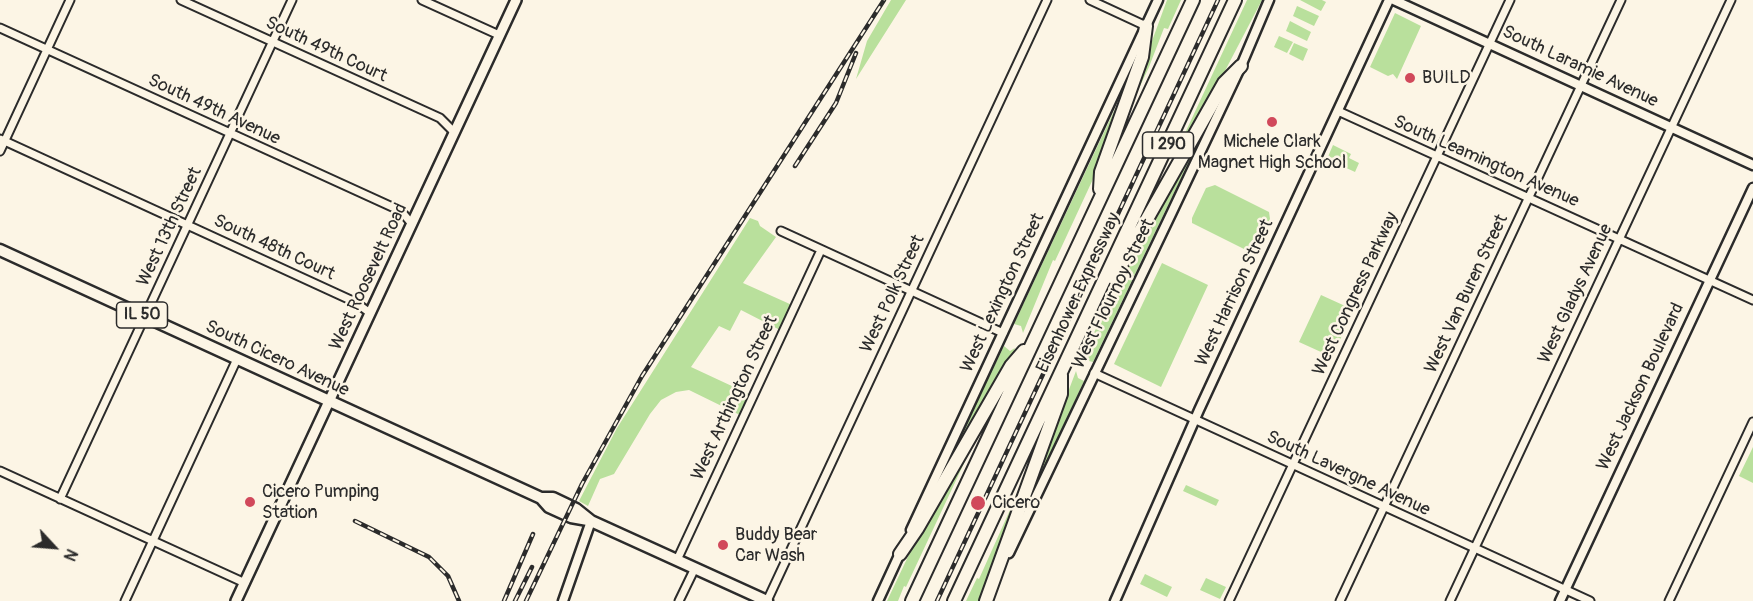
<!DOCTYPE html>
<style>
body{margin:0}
#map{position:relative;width:1753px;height:601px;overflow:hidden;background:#fcf5e5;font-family:Pangolin,sans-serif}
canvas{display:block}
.north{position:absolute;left:24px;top:517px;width:60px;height:60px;-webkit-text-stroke:4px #fcf5e5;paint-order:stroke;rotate:116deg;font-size:16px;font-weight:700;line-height:24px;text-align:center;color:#2b2b2b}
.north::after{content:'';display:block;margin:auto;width:21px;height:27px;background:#2b2b2b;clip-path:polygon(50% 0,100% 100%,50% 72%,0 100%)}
</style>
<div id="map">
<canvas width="1753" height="601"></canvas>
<div class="north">N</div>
</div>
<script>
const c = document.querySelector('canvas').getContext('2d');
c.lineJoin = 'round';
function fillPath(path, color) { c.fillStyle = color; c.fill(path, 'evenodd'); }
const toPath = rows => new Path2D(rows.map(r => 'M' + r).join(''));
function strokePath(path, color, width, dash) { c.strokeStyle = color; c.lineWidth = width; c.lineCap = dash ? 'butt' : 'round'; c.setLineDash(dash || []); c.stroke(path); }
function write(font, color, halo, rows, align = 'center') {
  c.font = font + ' Pangolin,sans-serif'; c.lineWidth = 5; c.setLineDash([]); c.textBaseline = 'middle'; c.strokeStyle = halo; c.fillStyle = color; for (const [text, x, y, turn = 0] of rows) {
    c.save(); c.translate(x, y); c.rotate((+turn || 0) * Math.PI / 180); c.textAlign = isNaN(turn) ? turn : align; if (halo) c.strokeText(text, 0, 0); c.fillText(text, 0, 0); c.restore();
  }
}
const green = toPath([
 [891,0,906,0,856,79,867,41],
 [1167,0,1181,0,1168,29,1164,28,1149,67,1119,131],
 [1247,0,1262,0,1191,136,1166,174],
 [1300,0,1322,0,1326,2,1321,11],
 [1297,6,1319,16,1314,26,1293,16],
 [1395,13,1421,26,1397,79,1393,74,1388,76,1370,67],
 [1290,21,1311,32,1307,41,1286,31],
 [1279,36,1293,42,1287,53,1274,47],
 [1294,43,1308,49,1303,61,1289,54],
 [1129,79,1100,164,1055,261,1053,260,1023,333,1021,326,1014,324],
 [1215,107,1093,362,1085,360,1080,362,1135,247],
 [1333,145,1351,154,1349,158,1359,163,1355,172,1327,159],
 [1215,185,1269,212,1270,219,1255,250,1250,252,1192,223,1192,218,1206,188],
 [750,218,758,221,760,226,776,237,743,283,792,305,780,330,741,310,730,331,719,326,691,367,749,394,740,415,689,390,676,392,661,400,650,414,614,474,600,479,588,506,579,501,617,428],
 [1162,263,1208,285,1161,387,1114,364],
 [1321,295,1354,310,1332,357,1299,342],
 [1004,346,1010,351,1015,348,1010,361,931,494],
 [1076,371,1078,378,1084,381,1017,527],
 [972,441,974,442,906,587,904,586,898,601,887,601,913,546],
 [1753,447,1753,483,1739,476],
 [1027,472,979,601,966,601,977,578,979,579],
 [1186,485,1219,500,1216,506,1183,491],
 [1145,574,1172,587,1167,597,1140,584],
 [1206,578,1226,587,1220,599,1200,590]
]);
const minor = toPath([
 [181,0,440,118,454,132],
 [422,0,499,35],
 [1090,0,1146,26],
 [0,28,401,211,412,224],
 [1338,111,1753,300],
 [0,139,355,302,370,313],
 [0,151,70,0],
 [781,231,1003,333],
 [1094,373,1590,601],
 [0,471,245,583],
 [60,499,292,0],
 [677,560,821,250],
 [125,601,237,359],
 [679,601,695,568],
 [767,601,1047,0],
 [1229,601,1510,0],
 [1340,601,1621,0],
 [1450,601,1731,0],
 [1669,601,1753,422]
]);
const tertiary = toPath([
 [1394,0,1753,165],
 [911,530,1158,0],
 [1009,553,1172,212,1241,66,1269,0],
 [563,601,591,521],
 [878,601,902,549],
 [1115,601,1199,410,1389,0],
 [1560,601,1753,188]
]);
const secondary = toPath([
 [236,601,516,0]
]);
const primary = toPath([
 [0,250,541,498,553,498,576,509,591,521,767,601],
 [541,498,549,507,571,517,588,520]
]);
const motorway = toPath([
 [1100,189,1101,172,1142,57,1146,26],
 [1111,277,1121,265,1224,83,1241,66],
 [900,554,917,529,1011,366,1024,351],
 [912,601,1193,0],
 [954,601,1235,0],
 [986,601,1061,394,1061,375]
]);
const rail = toPath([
 [795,166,836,103,856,53],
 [355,521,429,557,448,576,459,601],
 [504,601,533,534],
 [515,601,532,567],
 [526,601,582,484,642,376,884,0],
 [937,601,1218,0]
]);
const markers = [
 [1410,78,6,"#d1495b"],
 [1272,122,6,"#d1495b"],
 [250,502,6,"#d1495b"],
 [978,503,8,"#d1495b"],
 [723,545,6,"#d1495b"]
];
const shields = [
 [1168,145,51],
 [142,315,51]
];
const shieldNames = [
 ["I 290",1168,145],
 ["IL 50",142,315]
];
const streetNames = [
 ["South 49th Court",326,50,25],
 ["South Laramie Avenue",1580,67,25],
 ["South 49th Avenue",214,110,25],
 ["South Leamington Avenue",1486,162,24],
 ["West 13th Street",170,227,-65],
 ["South 48th Court",274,248,25],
 ["West Roosevelt Road",369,277,-65],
 ["West Lexington Street",1003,293,-65],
 ["Eisenhower Expressway",1079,293,-65],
 ["West Harrison Street",1235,293,-65],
 ["West Polk Street",893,294,-65],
 ["West Flournoy Street",1114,294,-64],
 ["West Congress Parkway",1356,294,-65],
 ["West Van Buren Street",1467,294,-65],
 ["West Gladys Avenue",1576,294,-65],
 ["South Cicero Avenue",277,359,25],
 ["West Jackson Boulevard",1641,387,-65],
 ["West Arthington Street",735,398,-65],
 ["South Lavergne Avenue",1348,474,25]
];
const poiNames = [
 ["BUILD",1422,78],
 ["Michele Clark",1272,142,"center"],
 ["Magnet High School",1272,163,"center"],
 ["Cicero Pumping",262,492],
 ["Station",262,513],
 ["Cicero",992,503],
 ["Buddy Bear",735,535],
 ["Car Wash",735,556]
];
fillPath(green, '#b9e09c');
strokePath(minor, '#2b2b2b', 11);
strokePath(tertiary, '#2b2b2b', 13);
strokePath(secondary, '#2b2b2b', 14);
strokePath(primary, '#2b2b2b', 15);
strokePath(motorway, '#2b2b2b', 16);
strokePath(minor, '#fcf5e5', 7);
strokePath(tertiary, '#fcf5e5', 8);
strokePath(secondary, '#fcf5e5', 9);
strokePath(primary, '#fcf5e5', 10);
strokePath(motorway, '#fcf5e5', 12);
strokePath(rail, '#2b2b2b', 4.5);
strokePath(rail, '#fcf5e5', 2, [7]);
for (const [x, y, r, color] of markers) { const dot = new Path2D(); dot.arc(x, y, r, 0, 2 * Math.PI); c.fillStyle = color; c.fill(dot); strokePath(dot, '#fcf5e5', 2); }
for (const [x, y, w] of shields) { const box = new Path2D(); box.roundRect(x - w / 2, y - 13, w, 26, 4.5); c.fillStyle = '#fcf5e5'; c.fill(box); strokePath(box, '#2b2b2b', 1.5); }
write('bold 16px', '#2b2b2b', null, shieldNames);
write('18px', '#2b2b2b', '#fcf5e5', streetNames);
write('18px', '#2b2b2b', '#fcf5e5', poiNames, 'left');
</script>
